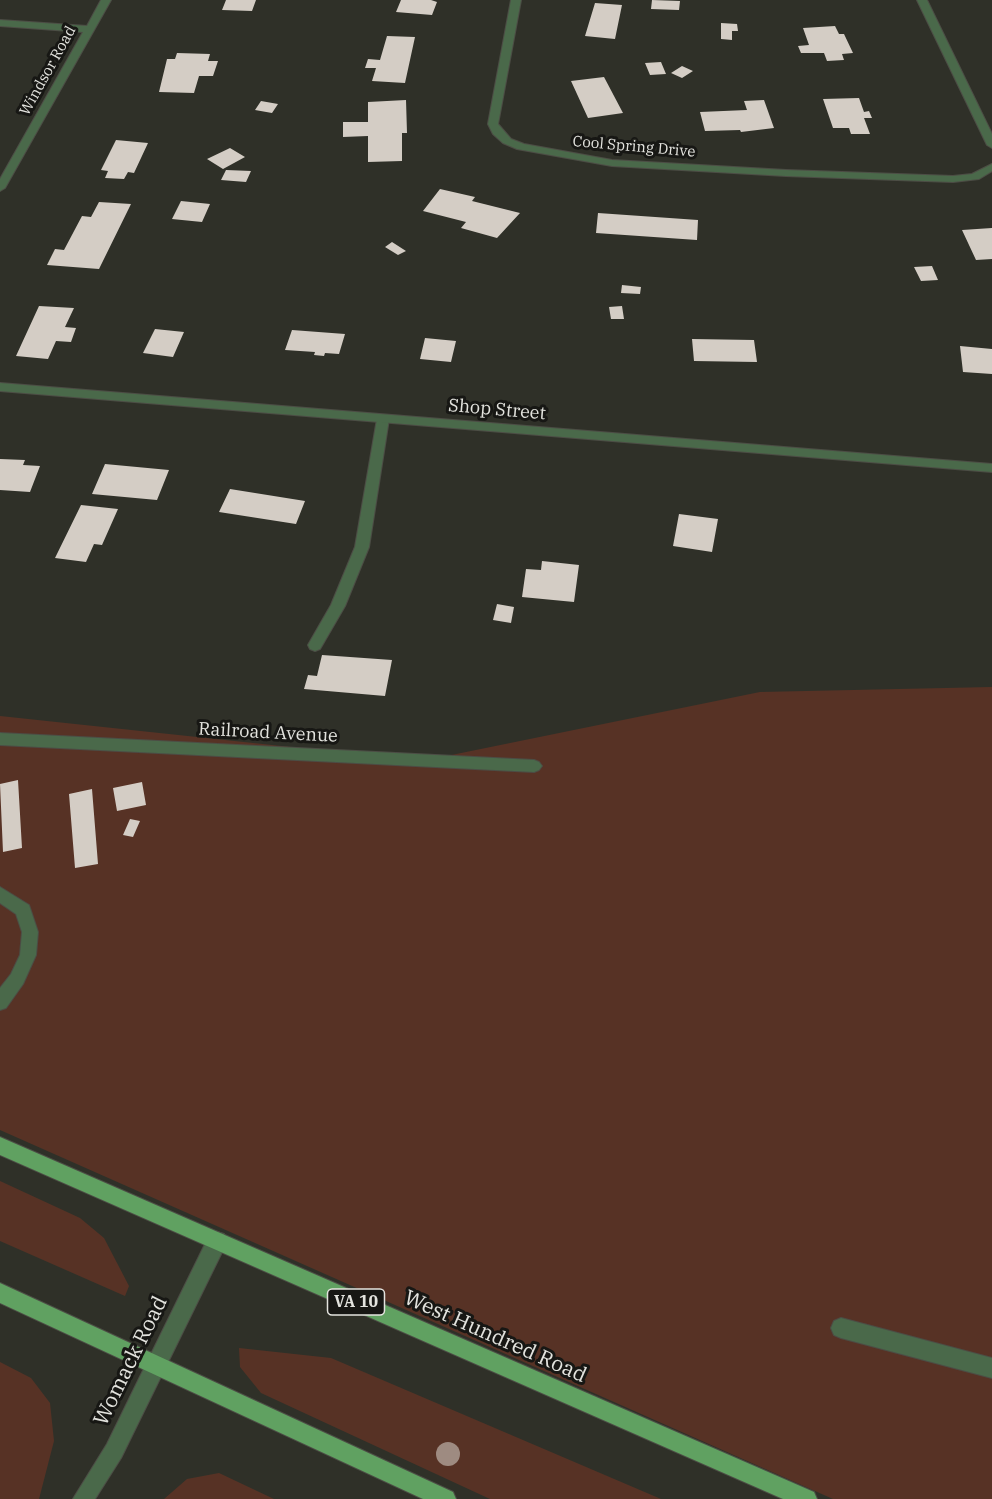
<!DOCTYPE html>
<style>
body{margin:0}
canvas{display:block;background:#2f3028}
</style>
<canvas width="992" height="1499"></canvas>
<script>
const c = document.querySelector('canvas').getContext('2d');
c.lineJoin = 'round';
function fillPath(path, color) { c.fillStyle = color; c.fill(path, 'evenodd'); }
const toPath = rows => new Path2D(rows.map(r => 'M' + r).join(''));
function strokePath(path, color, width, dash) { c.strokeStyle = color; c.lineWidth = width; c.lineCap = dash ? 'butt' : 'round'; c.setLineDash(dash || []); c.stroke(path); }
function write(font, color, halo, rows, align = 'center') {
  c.font = font + ' "IBM Plex Serif",serif'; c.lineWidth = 6; c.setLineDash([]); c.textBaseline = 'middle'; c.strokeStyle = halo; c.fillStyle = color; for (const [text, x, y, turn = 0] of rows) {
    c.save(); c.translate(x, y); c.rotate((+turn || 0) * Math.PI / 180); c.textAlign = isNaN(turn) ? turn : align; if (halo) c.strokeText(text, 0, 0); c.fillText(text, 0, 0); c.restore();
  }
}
const green = toPath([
 [992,687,992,1499,833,1499,0,1130,0,716,422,761,760,692],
 [0,1181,80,1218,104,1238,129,1286,125,1296,0,1241],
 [239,1348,331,1358,661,1499,490,1499,261,1393,240,1367],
 [0,1362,31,1378,50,1403,54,1441,39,1499,0,1499],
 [219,1473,274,1499,164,1499,187,1479]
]);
const building = toPath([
 [226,0,256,0,252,11,222,10],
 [401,0,431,0,437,2,432,15,396,12],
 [652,0,680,1,679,10,651,9],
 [595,3,622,5,615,39,585,36],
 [721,23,737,24,738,31,732,31,732,40,721,39],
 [835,26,839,34,844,34,853,53,842,54,844,60,827,61,824,53,801,53,798,46,809,45,803,28],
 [387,36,415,37,405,83,372,81,376,68,365,68,368,59,380,60],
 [177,53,210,54,208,61,218,61,213,76,199,76,194,93,159,92,167,59,175,59],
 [661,62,666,74,650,75,645,63],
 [682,66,693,71,682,78,671,73],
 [604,77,623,113,588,118,571,81],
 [859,98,864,112,869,111,872,118,864,118,870,134,851,134,849,128,833,128,823,99],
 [406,100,407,133,402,133,402,161,368,162,368,136,343,137,343,122,368,122,368,102],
 [764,100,774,128,741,132,740,130,705,131,700,112,747,110,744,101],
 [261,101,278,104,272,113,255,110],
 [116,140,148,143,134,173,128,172,124,179,105,178,108,171,101,170],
 [230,148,245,157,223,169,207,159],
 [226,170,251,171,246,182,221,180],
 [440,189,475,197,472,201,520,213,497,238,461,228,466,222,423,211],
 [181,201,210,204,202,222,172,219],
 [99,202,131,204,99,269,47,265,55,249,64,250,82,216,91,217],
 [598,213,698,220,697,240,596,233],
 [992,228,992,259,976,260,962,230],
 [392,242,406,251,398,255,385,247],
 [932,266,938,280,921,281,914,267],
 [622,285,641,287,640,294,621,293],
 [39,306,74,308,65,327,76,328,71,342,56,341,48,359,16,356],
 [622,306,624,319,611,319,609,307],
 [155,329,184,332,173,357,143,353],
 [292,330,345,334,339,354,325,353,324,356,314,355,315,352,285,350],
 [425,338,456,341,451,362,420,359],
 [692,339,754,340,757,362,694,361],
 [960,346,992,349,992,374,963,372],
 [0,459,25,460,23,465,40,466,30,492,0,490],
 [105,464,169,470,157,500,92,494],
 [230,489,305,501,296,524,219,512],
 [81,505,118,509,102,545,94,544,86,562,55,558],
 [679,514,718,519,712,552,673,546],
 [542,561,579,565,574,602,522,597,526,569,541,570],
 [497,604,514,607,511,623,493,620],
 [322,655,392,660,385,696,304,689,308,675,317,676],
 [18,780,22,848,3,852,0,784],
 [142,782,146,805,117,811,113,788],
 [92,789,98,864,75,868,69,794],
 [130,819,140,821,133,837,123,835]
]);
const service = toPath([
 [383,415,389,419,369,547,345,606,320,649,315,651,310,649,308,645,331,605,355,547,377,419,383,415],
 [0,733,534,760,539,762,542,766,539,770,534,772,0,745,0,733],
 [0,887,29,905,38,932,36,955,23,984,6,1008,0,1010,0,988,11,974,20,955,22,932,16,914,0,903,0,887]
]);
const minor = toPath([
 [101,0,111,0,5,188,0,191,0,179,83,32,0,26,0,20,87,26,101,0],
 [511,0,521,0,498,124,511,139,524,144,612,160,786,170,953,176,972,174,992,164,992,171,979,179,953,182,786,176,612,166,517,149,503,143,493,134,488,124,511,0],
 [917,0,927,0,992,134,992,148,987,145,917,0],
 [0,383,992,464,992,472,0,391,0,383],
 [217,1232,224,1234,226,1241,224,1248,121,1458,95,1499,73,1499,107,1444,210,1234,217,1232],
 [841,1318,992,1358,992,1378,841,1338,834,1335,831,1328,834,1321,841,1318]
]);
const primary = toPath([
 [0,1137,814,1492,817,1499,783,1499,0,1155,0,1137],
 [0,1283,453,1492,456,1499,423,1499,0,1303,0,1283]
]);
const trees = [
 [448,1454]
];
const farStreetnames = [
 ["Windsor Road",48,71,-61],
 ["Cool Spring Drive",634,147,5]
];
const shields = [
 [356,1302,57]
];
const shieldNames = [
 ["VA 10",356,1302]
];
const streetNames = [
 ["Shop Street",497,410,5],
 ["Railroad Avenue",268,733,3]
];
const nearStreetnames = [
 ["West Hundred Road",495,1337,24],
 ["Womack Road",131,1361,-64]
];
fillPath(green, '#573225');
fillPath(building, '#d4cdc5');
strokePath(service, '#4c4d45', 2);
strokePath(minor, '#4c4d45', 2);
strokePath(primary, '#4c4d45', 2);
fillPath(service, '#4a694a');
fillPath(minor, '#4a694a');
fillPath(primary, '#60a161');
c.fillStyle = '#9e8b81';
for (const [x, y] of trees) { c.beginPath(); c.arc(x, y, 12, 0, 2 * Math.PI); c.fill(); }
write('15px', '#e3e3de', '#171714', farStreetnames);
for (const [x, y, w] of shields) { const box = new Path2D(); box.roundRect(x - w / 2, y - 13, w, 26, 4.5); c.fillStyle = '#171714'; c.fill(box); strokePath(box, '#e3e3de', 1.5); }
write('bold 16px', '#e3e3de', null, shieldNames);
write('18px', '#e3e3de', '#171714', streetNames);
write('21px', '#e3e3de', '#171714', nearStreetnames);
</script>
